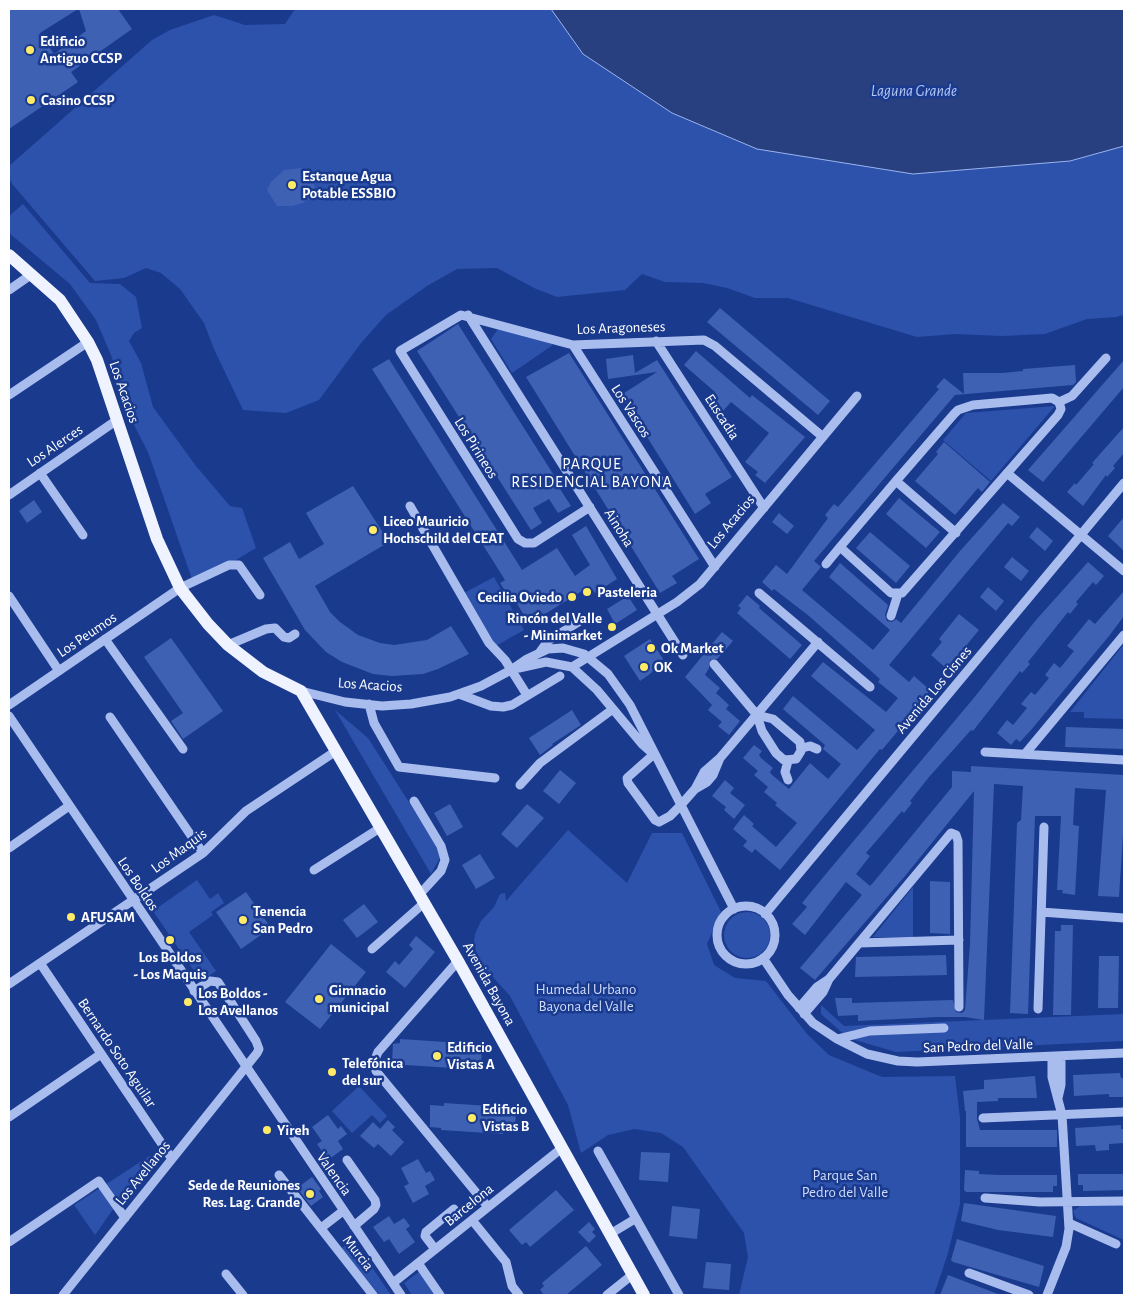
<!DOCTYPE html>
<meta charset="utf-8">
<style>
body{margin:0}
#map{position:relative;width:1133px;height:1304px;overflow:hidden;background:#1a3a8e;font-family:"Alegreya Sans",sans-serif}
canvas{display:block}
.frame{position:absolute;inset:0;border:10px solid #fff;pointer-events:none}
</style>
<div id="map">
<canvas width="1133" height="1304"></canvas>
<div class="frame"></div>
</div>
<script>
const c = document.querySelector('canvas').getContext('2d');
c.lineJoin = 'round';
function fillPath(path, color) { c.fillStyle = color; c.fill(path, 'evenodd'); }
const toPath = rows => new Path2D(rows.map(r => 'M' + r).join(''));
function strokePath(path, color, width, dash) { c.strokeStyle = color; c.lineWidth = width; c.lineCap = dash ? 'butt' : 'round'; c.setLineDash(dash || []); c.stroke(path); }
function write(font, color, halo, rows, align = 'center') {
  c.font = font + ' "Alegreya Sans",sans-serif'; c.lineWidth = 5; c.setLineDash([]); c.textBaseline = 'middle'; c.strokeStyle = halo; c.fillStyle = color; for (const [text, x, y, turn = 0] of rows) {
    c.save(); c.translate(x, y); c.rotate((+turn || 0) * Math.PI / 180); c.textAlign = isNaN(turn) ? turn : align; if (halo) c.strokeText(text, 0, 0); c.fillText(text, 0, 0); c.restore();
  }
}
const green = toPath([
 [295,9,1124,9,1070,161,1124,146,1124,315,1116,317,1087,319,1045,334,1002,336,955,334,917,337,788,298,755,298,727,288,703,283,665,282,642,274,625,290,557,297,534,288,497,268,457,269,427,286,386,315,361,343,319,400,286,413,243,410,214,349,204,323,180,289,161,273,146,268,124,278,95,281,13,185,9,178,9,166,152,40,170,30,214,15,245,25,285,24],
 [23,204,90,283,120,284,136,297,142,328,134,333,129,341,141,363,153,407,196,466,230,506,242,508,256,548,194,585,148,452,134,425,111,355,96,320,70,284,9,233,9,216],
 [500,326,528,334,553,345,512,373,491,339],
 [1055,406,991,481,943,440,966,413],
 [494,577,524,630,494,647,464,593],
 [1124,644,1124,719,1084,718,1084,712,1070,712],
 [335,710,368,738,442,854,431,874],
 [568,830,627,883,652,833,682,833,721,912,707,944,714,965,735,978,766,981,807,1034,829,1055,882,1077,955,1076,960,1118,960,1204,948,1253,934,1295,739,1295,748,1257,744,1233,683,1147,661,1133,634,1129,608,1135,581,1153,568,1105,510,996,484,967,477,956,474,942,475,934,481,921,494,907,500,894,505,893,506,901],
 [197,880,210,899,218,893,224,903,211,912,213,915,189,932,216,971,201,981,153,911],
 [913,887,913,937,873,937],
 '724 935a23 23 0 1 1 46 0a23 23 0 1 1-46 0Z',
 [821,1005,844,1026,1124,1014,1124,1041,896,1052,848,1038,821,1014],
 [359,1086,387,1116,380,1123,372,1115,352,1133,332,1111],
 [151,1155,95,1235,74,1205],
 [1082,1205,1124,1205,1124,1240,1076,1218,1073,1211],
 [353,1240,391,1295,379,1295,342,1248],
 [419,1272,435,1295,412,1295,404,1283]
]);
const water = toPath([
 [551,9,1124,9,1124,146,1070,161,913,174,757,149,672,113,583,54,551,9]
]);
const building = toPath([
 [9,9,78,9,40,33,54,54,86,31,79,9,118,9,132,29,71,72,78,82,9,129],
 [302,168,313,180,315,189,311,198,303,203,292,206,277,206,267,190,271,182,284,170],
 [720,308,830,401,818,415,707,322],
 [458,324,555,477,553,478,571,506,558,513,549,499,533,508,542,523,531,530,417,351],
 [696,351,750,398,752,395,805,437,765,483,755,475,758,472,745,462,769,433,731,402,723,411,719,407,715,412,706,405,715,392,684,365],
 [569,353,699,559,672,576,677,583,660,593,526,377],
 [633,355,635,373,657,360,732,477,705,494,711,503,695,514,621,395,657,372,608,379,606,359],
 [389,359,522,570,557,548,575,576,590,565,572,535,586,526,617,579,595,593,590,586,529,624,512,595,509,597,500,583,505,580,372,369],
 [1124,360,1124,387,1043,482,1028,470],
 [1075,365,1076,382,1073,385,955,395,814,561,821,567,802,590,873,650,890,630,829,577,840,563,888,605,885,615,887,621,892,622,896,619,901,623,960,551,1003,503,1020,517,1012,526,1008,523,889,665,909,682,914,676,930,690,916,709,882,750,880,749,780,870,755,849,752,853,743,846,747,841,733,829,744,815,754,824,752,826,776,847,797,823,775,805,777,803,764,792,768,787,754,775,758,771,743,758,754,745,762,751,759,755,761,758,773,768,770,772,771,774,789,789,810,763,828,779,841,764,823,749,825,745,783,709,793,696,857,750,875,730,811,676,823,662,886,712,898,698,878,682,880,679,809,616,774,589,772,591,762,582,776,565,787,574,828,518,825,515,834,504,838,507,939,389,936,387,944,378,964,394,963,373,1002,373,1023,371,1023,369],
 [1124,427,1124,453,1113,466,1115,468,1107,477,1106,475,1083,506,1067,492,1075,483,1076,485,1094,464,1092,463],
 [944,442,990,482,982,492,978,488,955,515,915,481,938,454,936,452],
 [353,486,389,542,315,586,330,612,340,622,358,635,380,643,394,645,427,640,451,626,469,654,438,669,423,674,392,676,373,674,342,662,326,652,305,630,263,558,290,542,299,559,324,544,306,513],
 [899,498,940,532,926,548,886,514],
 [34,500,42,512,27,523,19,511],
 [779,513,794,526,787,534,772,522],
 [1124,517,1124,551,1108,536],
 [1037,527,1053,541,1045,551,1029,537],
 [870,532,910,566,896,583,856,548],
 [1012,557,1029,571,1021,581,1004,567],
 [1088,562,1104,576,1096,585,1093,582,1076,602,1078,604,1070,614,1068,612,1028,662,1030,664,1022,673,1020,671,973,731,971,730,929,777,910,801,912,803,904,813,902,811,866,853,870,856,856,874,870,886,872,884,952,787,952,771,971,772,971,766,1124,775,1124,818,1119,897,1098,896,1106,790,1075,788,1073,825,1079,826,1075,895,1062,893,1063,890,1057,890,1061,816,1035,816,1028,1014,1010,1013,1017,823,1021,820,1023,786,994,784,984,1020,965,1017,937,1017,858,1021,858,1015,838,1016,835,998,852,998,852,1003,953,1000,956,1012,962,1013,965,1010,970,944,974,791,905,876,815,980,800,968,862,895,846,882,805,935,792,924,807,907,802,903,830,869,973,699,1036,620],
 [988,587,1004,601,996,611,980,597],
 [1124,591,1124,616,1109,636,1031,730,1020,742,1016,739,1011,745,997,733,1007,720,1013,725,1027,708,1021,704,1031,692,1035,695,1049,678,1045,675,1054,663,1060,668,1074,651,1067,646,1089,619,1095,624],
 [747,595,760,606,759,608,802,645,790,659,737,613,741,608,738,606],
 [628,596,637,610,615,624,607,609],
 [959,614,979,630,947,669,931,655,942,642,939,639],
 [722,632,733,641,717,659,710,660,709,668,705,675,720,688,716,693,729,705,726,709,740,721,729,735,718,726,722,722,708,710,712,705,685,677],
 [171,638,223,711,183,739,171,721,183,713,144,657],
 [650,639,663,659,650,674,640,681,624,656],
 [572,710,581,725,552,744,553,745,540,755,529,738],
 [1066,727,1124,729,1124,749,1065,747],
 [560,770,576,783,559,804,543,791],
 [725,780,734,788,730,793,745,805,734,819,724,810,726,807,712,796],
 [450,804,463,827,447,836,434,813],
 [527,804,544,818,517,848,501,834],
 [480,854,495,878,476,889,462,865],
 [930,881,950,882,950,934,930,933],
 [246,892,271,928,241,949,216,912],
 [364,904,378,922,357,938,343,920],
 [1061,925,1073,925,1071,1015,1053,1015,1055,931,1061,931],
 [416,936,435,952,405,988,386,972,395,961,399,965,413,949,409,945],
 [331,944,366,972,320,1029,285,1002],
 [946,955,947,975,855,977,856,957],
 [1099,956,1119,956,1118,1008,1098,1008],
 [400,1039,477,1044,476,1048,482,1049,481,1068,469,1067,469,1069,405,1065,405,1063,392,1062,393,1044,400,1043],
 [1120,1073,1121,1078,1124,1078,1124,1097,1109,1097,1109,1094,1074,1096,1073,1075],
 [1035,1076,1037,1098,998,1098,998,1101,977,1102,977,1119,980,1130,1057,1130,1057,1147,966,1147,966,1111,965,1111,963,1091,984,1089,984,1080],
 [444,1103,505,1107,504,1109,516,1110,515,1132,503,1131,503,1134,441,1130,441,1128,430,1127,430,1105,444,1106],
 [328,1115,338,1129,341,1126,347,1134,338,1141,343,1149,328,1160,317,1144,322,1141,312,1127],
 [388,1120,395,1127,392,1130,404,1142,391,1156,378,1144,374,1148,360,1136,373,1122,380,1129],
 [1121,1125,1121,1129,1124,1129,1124,1143,1109,1144,1109,1150,1096,1151,1095,1145,1076,1146,1075,1128],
 [641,1152,670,1153,668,1182,639,1180],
 [418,1159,426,1173,430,1171,435,1180,425,1186,429,1194,413,1203,404,1186,409,1184,401,1168],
 [965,1170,979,1171,979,1174,999,1175,1057,1175,1057,1186,1053,1186,1053,1192,966,1192,964,1190],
 [1078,1174,1124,1174,1124,1190,1083,1191,1083,1185,1078,1185],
 [312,1177,321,1189,319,1191,323,1197,311,1206,297,1188],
 [556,1190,574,1210,530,1247,526,1242,522,1245,509,1230],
 [964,1203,1056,1216,1053,1237,998,1230,961,1221],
 [672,1206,700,1209,697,1239,669,1236],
 [389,1216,394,1224,404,1218,410,1226,406,1229,415,1242,399,1254,389,1239,384,1242,373,1227],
 [589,1222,595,1229,592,1232,596,1236,589,1243,578,1232],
 [957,1239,1044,1266,1039,1287,953,1262,951,1260],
 [586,1246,602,1265,566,1295,544,1295,540,1290,544,1286,542,1283],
 [706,1262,731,1264,729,1290,703,1288],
 [948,1275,998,1294,998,1295,940,1295]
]);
const minor = toPath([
 [9,290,32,274],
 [468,315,683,655],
 [656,341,764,508],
 [573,345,715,567],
 [9,395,88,342],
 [1059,402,1072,396,1106,358],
 [40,473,83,535],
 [1007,473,1124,571],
 [896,481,956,533],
 [9,495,117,420],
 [410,506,489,643,505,660,527,695],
 [590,507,534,543,525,543,518,539,400,351,461,315,573,345,704,340,715,346,823,437],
 [826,564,840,547,896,481,954,414,958,410,973,405,1052,398,1059,402,1061,409,1058,415,902,593,891,593,840,547],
 [759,593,870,687],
 [9,596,59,671],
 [891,616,898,594],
 [105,639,183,749],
 [228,645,266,629,275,628,284,637,289,638,295,634],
 [540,652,548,641,580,621],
 [714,664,757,715,762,731,776,753,784,760,796,759,801,751,800,742,773,719,757,715],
 [572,667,677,602,700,584,857,396],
 [519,668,546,662,572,667,597,690,643,745,652,753],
 [301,691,345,702,382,706,411,704,450,697,481,686,511,670,527,659,548,649,563,648,584,654,608,674,630,705,734,909],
 [459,694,491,706,503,707,512,705,560,676],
 [369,704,374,723,399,767,495,778],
 [9,705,180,588,229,565,239,565,260,595],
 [9,716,401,1295],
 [110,717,203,853],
 [802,748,810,746,817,749],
 [985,752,1124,760],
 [654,754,627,778,628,783,655,820,659,822,670,816,680,806,695,789,704,772,720,758,818,642],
 [1025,754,1124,635],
 [788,761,785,772,788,780],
 [520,785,540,763,613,709],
 [695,789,707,782,713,775,720,758],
 [414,801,441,846,445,860,441,871,419,895],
 [9,848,69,806],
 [314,870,380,828],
 '717 935a29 29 0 1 1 58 0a29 29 0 1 1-58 0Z',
 [1041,912,1124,918],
 [765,914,1124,483],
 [859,943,959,940],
 [372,949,424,903],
 [763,958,788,995,813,1023,837,1039,867,1054,898,1061,917,1062,1124,1053],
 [458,961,378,1052,374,1062,376,1071,488,1207],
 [40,963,172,1159],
 [9,984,203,853,246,811,336,751],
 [799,1008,817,987,829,979,951,833,956,835,958,841,959,1007],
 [1038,1009,1044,827],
 [804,1014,823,992,829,979],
 [837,1039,870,1031,944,1028],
 [1058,1098,1061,1085,1061,1056],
 [9,1117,101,1054],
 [983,1118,1124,1112],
 [598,1151,679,1295],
 [347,1160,375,1200,376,1205,374,1209,354,1226],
 [279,1175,373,1295],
 [985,1198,1040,1202,1124,1201],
 [472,1220,506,1262,512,1286,519,1295],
 [1069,1223,1116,1244],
 [321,1228,343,1211],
 [610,1234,635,1219],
 [9,1242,99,1181,125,1218],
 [435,1249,425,1236,426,1232,454,1209],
 [418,1263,440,1295],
 [969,1273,1029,1295],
 [226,1274,243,1295],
 [393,1283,562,1148],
 [63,1295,257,1053,259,1049,256,1041,218,982,210,981,194,991],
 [607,1295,632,1275],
 [1047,1295,1066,1247,1069,1229,1062,1115,1052,1077,1052,1057]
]);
const major = toPath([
 [9,255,60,300,88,342,97,360,157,539,180,588,208,624,228,645,263,672,301,691,458,961,644,1295]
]);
const markers = [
 [30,50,5,"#ffeb65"],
 [31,100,5,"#ffeb65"],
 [292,185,5,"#ffeb65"],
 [373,530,5,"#ffeb65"],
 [587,592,5,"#ffeb65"],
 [572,597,5,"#ffeb65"],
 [612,627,5,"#ffeb65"],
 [651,648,5,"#ffeb65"],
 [644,667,5,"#ffeb65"],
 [71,917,5,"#ffeb65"],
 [243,920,5,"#ffeb65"],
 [170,940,5,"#ffeb65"],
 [319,999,5,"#ffeb65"],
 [188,1002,5,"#ffeb65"],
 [437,1056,5,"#ffeb65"],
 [332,1072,5,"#ffeb65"],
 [472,1118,5,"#ffeb65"],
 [267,1130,5,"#ffeb65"],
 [310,1194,5,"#ffeb65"]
];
const poiNames = [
 ["Edificio",40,41],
 ["Antiguo CCSP",40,58],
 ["Casino CCSP",41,100],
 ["Estanque Agua",302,176],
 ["Potable ESSBIO",302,193],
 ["Liceo Mauricio",383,521],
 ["Hochschild del CEAT",383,538],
 ["Pasteleria",597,592],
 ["Cecilia Oviedo",562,597,"right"],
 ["Rincón del Valle",602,618,"right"],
 ["- Minimarket",602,635,"right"],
 ["Ok Market",661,648],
 ["OK",654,667],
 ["Tenencia",253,911],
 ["San Pedro",253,928],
 ["AFUSAM",81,917],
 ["Los Boldos",170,957,"center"],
 ["- Los Maquis",170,974,"center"],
 ["Gimnacio",329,990],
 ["municipal",329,1007],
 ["Los Boldos -",198,993],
 ["Los Avellanos",198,1010],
 ["Edificio",447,1047],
 ["Vistas A",447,1064],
 ["Telefónica",342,1063],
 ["del sur",342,1080],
 ["Edificio",482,1109],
 ["Vistas B",482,1126],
 ["Yireh",277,1130],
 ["Sede de Reuniones",300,1185,"right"],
 ["Res. Lag. Grande",300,1202,"right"]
];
const streetNames = [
 ["Los Aragoneses",621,328,-2],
 ["Los Acacios",124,392,71],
 ["Los Vascos",631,411,57],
 ["Euscadia",722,417,57],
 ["Los Alerces",55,446,-34],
 ["Los Pirineos",476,448,58],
 ["Los Acacios",731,522,-50],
 ["Ainoha",619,528,58],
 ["Los Peumos",87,635,-34],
 ["Los Acacios",370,685,4],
 ["Avenida Los Cisnes",934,690,-50],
 ["Los Maquis",179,851,-36],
 ["Los Boldos",138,884,56],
 ["Avenida Bayona",489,984,61],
 ["San Pedro del Valle",978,1046,-2],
 ["Bernardo Soto Aguilar",117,1053,56],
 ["Los Avellanos",143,1173,-51],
 ["Valencia",334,1174,55],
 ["Barcelona",469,1205,-39],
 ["Murcia",358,1253,52]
];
const parkNames = [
 ["Humedal Urbano",586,989],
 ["Bayona del Valle",586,1006],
 ["Parque San",845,1175],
 ["Pedro del Valle",845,1192]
];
const waterNames = [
 ["Laguna Grande",914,91]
];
const neighbourhoodNames = [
 ["PARQUE",592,464],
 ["RESIDENCIAL BAYONA",592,482]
];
fillPath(green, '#2d52ac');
fillPath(water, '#28407f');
strokePath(water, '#9ab4f0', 1);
fillPath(building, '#3e61b4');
strokePath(minor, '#a8bcee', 9);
strokePath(major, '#eff2ff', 12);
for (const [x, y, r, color] of markers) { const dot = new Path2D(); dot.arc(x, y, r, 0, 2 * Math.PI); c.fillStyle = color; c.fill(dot); strokePath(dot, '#1a3a8e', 2); }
write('bold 15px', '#fff', '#1a3a8e', poiNames, 'left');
write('15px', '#fff', '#1a3a8e', streetNames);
write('15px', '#cedbfa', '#1a3a8e', parkNames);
write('italic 16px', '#b3c7f5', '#1a3a8e', waterNames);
c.letterSpacing = '1px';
write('16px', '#fff', '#1a3a8e', neighbourhoodNames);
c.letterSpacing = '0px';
</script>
